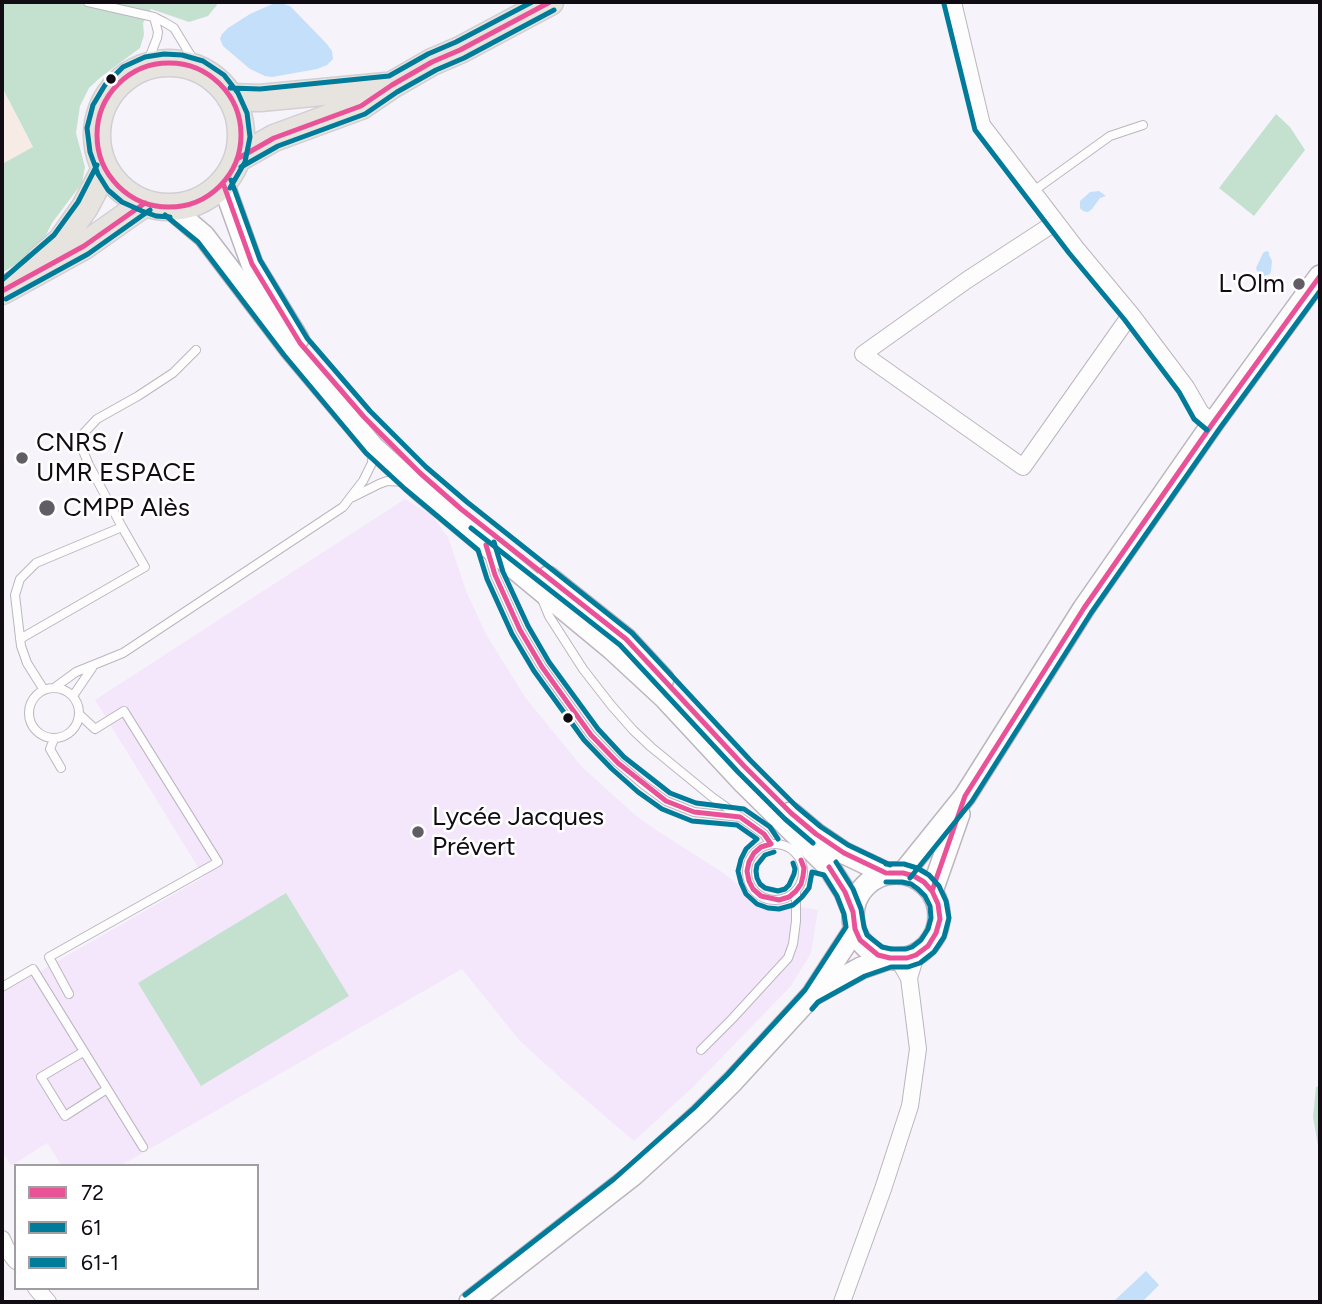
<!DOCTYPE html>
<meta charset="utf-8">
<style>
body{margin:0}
#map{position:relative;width:1322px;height:1304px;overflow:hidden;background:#f7f3fa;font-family:Figtree,sans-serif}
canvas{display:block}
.frame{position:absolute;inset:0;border:4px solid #110c14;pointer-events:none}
.legend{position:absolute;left:14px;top:1164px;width:245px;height:126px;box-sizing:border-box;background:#fff;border:2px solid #a09ea1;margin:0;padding:9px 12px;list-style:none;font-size:21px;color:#110c14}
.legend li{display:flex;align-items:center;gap:14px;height:35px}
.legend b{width:35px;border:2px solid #a09ea1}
</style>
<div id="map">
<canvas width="1322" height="1304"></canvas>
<div class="frame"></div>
<ul class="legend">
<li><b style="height:9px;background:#ea5297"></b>72</li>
<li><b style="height:9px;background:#007b99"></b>61</li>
<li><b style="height:9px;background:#007b99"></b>61-1</li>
</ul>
</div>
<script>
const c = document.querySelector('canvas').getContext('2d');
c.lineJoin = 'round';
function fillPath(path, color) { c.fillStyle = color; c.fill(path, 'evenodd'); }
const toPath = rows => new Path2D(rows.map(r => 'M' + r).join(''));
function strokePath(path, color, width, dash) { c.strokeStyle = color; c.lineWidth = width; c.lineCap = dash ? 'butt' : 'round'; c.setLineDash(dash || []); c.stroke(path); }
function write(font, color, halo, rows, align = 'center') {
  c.font = font + ' Figtree,sans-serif'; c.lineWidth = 5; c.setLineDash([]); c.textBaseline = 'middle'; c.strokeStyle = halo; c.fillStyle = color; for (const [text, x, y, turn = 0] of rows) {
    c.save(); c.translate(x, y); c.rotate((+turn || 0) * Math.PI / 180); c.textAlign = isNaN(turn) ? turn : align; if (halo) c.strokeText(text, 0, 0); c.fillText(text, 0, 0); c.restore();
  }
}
const commercial = toPath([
 [2,87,33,148,2,164]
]);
const built = toPath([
 [405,499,432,516,448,537,466,591,486,634,525,697,582,767,634,814,656,830,722,872,737,884,741,890,769,902,818,910,811,953,791,986,692,1088,634,1141,565,1082,519,1040,462,969,120,1166,62,1166,47,1143,11,1166,2,1151,2,1092,4,1090,2,1085,2,993,204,877,95,700]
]);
const green = toPath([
 [2,2,215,2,217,5,208,16,189,22,151,9,143,23,144,35,140,48,101,77,89,88,80,106,76,133,85,167,82,183,52,223,38,251,2,273,2,164,33,147,2,87],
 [1276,114,1290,127,1305,150,1254,216,1219,188],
 [286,893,349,996,201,1086,138,983],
 [1320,1086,1320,1149,1318,1145,1313,1117,1316,1087]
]);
const water = toPath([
 [277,2,290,6,326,43,332,51,333,59,327,65,317,69,272,77,265,76,250,69,223,46,220,39,222,34,228,28,250,14],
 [1099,191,1106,196,1100,198,1092,209,1088,212,1083,211,1080,208,1080,201,1090,192],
 [1266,251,1269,252,1269,255,1272,261,1271,271,1270,274,1262,277,1259,276,1256,268,1263,253],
 [1146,1271,1159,1285,1142,1302,1118,1302,1115,1300]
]);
const service = toPath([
 [88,2,154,17,164,22,174,28,199,69],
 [146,66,157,38,158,32,154,17],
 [1032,192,1110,136,1143,125],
 [353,497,379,484,387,481,406,482],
 [489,555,495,575,520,630,542,667,591,735,618,763,644,785,666,801,694,812,740,817],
 [542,599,549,616,583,669,611,705,633,730,651,747,712,797,764,834,771,844],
 [20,639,145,567,122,527,89,465,81,446,83,434,97,419,138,396,173,373,196,350],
 '29 713a25 25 0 1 1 50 0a25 25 0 1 1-50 0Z',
 [54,688,76,672,123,653,343,507,363,481,372,463,373,450],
 [44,690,27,663,21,646,15,595,20,579,36,563,122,527],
 [73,696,92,668],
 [54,739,50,749,61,768],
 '747 872a28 28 0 1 1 56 0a28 28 0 1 1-56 0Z',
 [2,987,33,969,143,1147],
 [69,994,49,957,218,862,124,711,95,729,80,715],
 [701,1050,732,1019,788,958,793,944,796,921,796,891],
 [83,1052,41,1077,65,1116,107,1089]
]);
const minor = toPath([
 [953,2,982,125,1076,248,1131,314,1186,387,1201,413,1213,423],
 [1056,222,967,280,863,354,1023,467,1131,314],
 [909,978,916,955],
 [2,1239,6,1248,16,1261],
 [36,1288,48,1302],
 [842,1302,883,1189,910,1106,918,1049,909,978,898,959]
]);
const tertiary = toPath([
 [223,183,252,264,298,339],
 [171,208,204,236,291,350,373,447,421,491,612,649,665,698,744,783,829,867,845,892,853,912],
 [548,577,626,639,663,679],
 [791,813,816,834,844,853,886,873],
 '853 916a43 43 0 1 1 86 0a43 43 0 1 1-86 0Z',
 [903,873,965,796,1084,608,1213,423,1320,276],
 [932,891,959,814],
 [814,992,855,929],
 [470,1302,633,1175,700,1114,733,1081,812,995,861,968,890,958]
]);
const primary = toPath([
 '97 135a72 72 0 1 1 144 0a72 72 0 1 1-144 0Z',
 [230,97,260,98,386,86],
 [237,159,274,138,361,106,392,85,432,62,460,50,550,2],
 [40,259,61,241,85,207,105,169],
 [2,291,84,246,145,203]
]);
const bus1 = toPath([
 '97 135a72 72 0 1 1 144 0a72 72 0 1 1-144 0Z',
 [237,159,274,138,361,106,392,85,432,62,460,50,550,2],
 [223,183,252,264,300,343,364,417,420,473,461,509,626,639,744,766,791,813,816,834,844,853,886,873],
 [2,291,84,246,145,203],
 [486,545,495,575,520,630,542,667,591,735,618,763,666,801,694,812,740,817,764,834,771,844],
 [771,844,761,847,754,853,749,862,747,871,749,881,753,889,761,896,779,900,789,897,796,891,801,884,803,876,804,868,801,860],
 [829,867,845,892,853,912,855,929,860,940,878,955,890,958,907,958,916,955,928,946,936,933,940,919,938,904,932,891,924,882,914,876,903,873,889,873],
 [932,891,965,796,1084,608,1213,423,1320,276]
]);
const bus2 = toPath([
 [944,4,975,130,1069,253,1124,319,1179,392,1194,419,1207,430],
 [241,167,278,146,365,114,397,92,436,70,464,58,554,10],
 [165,215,198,242,284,355,366,453,405,489,478,550,487,579,512,634,534,671,584,740,612,769,638,792,662,809,692,821,737,825,757,839,746,849,741,859,738,871,741,883,746,894,757,904,768,908,779,909,793,905,802,897,809,888,812,872,824,875,837,896,844,914,846,927,805,990,727,1075,694,1108,614,1179,465,1295],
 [6,299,88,254,150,210],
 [471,528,620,645,738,772,785,819,813,843],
 [910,878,972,801,1091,613,1220,428,1320,291],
 [812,1009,818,1002,865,976,891,967,908,967,920,963,934,952,944,937,949,918,946,901,939,886,929,875,917,868,904,864,886,864]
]);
const bus3 = toPath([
 [230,88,260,89,389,76,428,54,456,42,532,2],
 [231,180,260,260,307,338,370,411,426,467,467,502,632,633,750,760,797,807,821,827,848,845,890,865],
 [170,217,156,216,142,211,122,202,108,190,98,174,90,152,87,128,93,105,105,85,123,67,145,57,164,54,182,55,203,61,224,75,238,93,247,113,250,137,245,162,230,188],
 [2,280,54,235,78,202,97,165],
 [494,542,503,572,528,626,549,662,598,729,624,757,670,793,696,803,744,809,770,827,778,839],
 [774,852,765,855,757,865,756,871,757,878,760,884,765,888,778,891,785,889,789,885,794,874,795,869,793,863],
 [836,862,853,889,861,909,864,927,867,935,882,947,891,949,906,949,912,947,921,940,928,929,931,918,930,906,925,896,918,889,911,884,902,882,886,882]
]);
const markers = [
 [111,79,6,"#110c14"],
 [1299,284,7,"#625d64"],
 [22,458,7,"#625d64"],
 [47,508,9,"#625d64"],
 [568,718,6,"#110c14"],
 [418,832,7,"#625d64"]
];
const poiNames = [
 ["L'Olm",1285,284,"right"],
 ["CNRS /",36,443],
 ["UMR ESPACE",36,473],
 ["CMPP Alès",63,508],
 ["Lycée Jacques",432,817],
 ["Prévert",432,847]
];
fillPath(commercial, '#f7ece5');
fillPath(built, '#f4e7fb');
fillPath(green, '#c4e1cf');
fillPath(water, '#c3dff9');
strokePath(service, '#bbb6be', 10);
strokePath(minor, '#bbb6be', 18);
strokePath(tertiary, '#bbb6be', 24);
strokePath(primary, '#d1cfd3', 29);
strokePath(service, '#fefdfe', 8);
strokePath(minor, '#fefdfe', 16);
strokePath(tertiary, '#fefdfe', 21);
strokePath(primary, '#e7e4e0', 26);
strokePath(bus1, '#ea5297', 5);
strokePath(bus2, '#007b99', 5);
strokePath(bus3, '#007b99', 5);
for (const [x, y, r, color] of markers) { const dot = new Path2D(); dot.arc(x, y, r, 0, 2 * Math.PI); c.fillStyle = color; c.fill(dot); strokePath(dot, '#fff', 2.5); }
write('26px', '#110c14', '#fff', poiNames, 'left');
</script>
